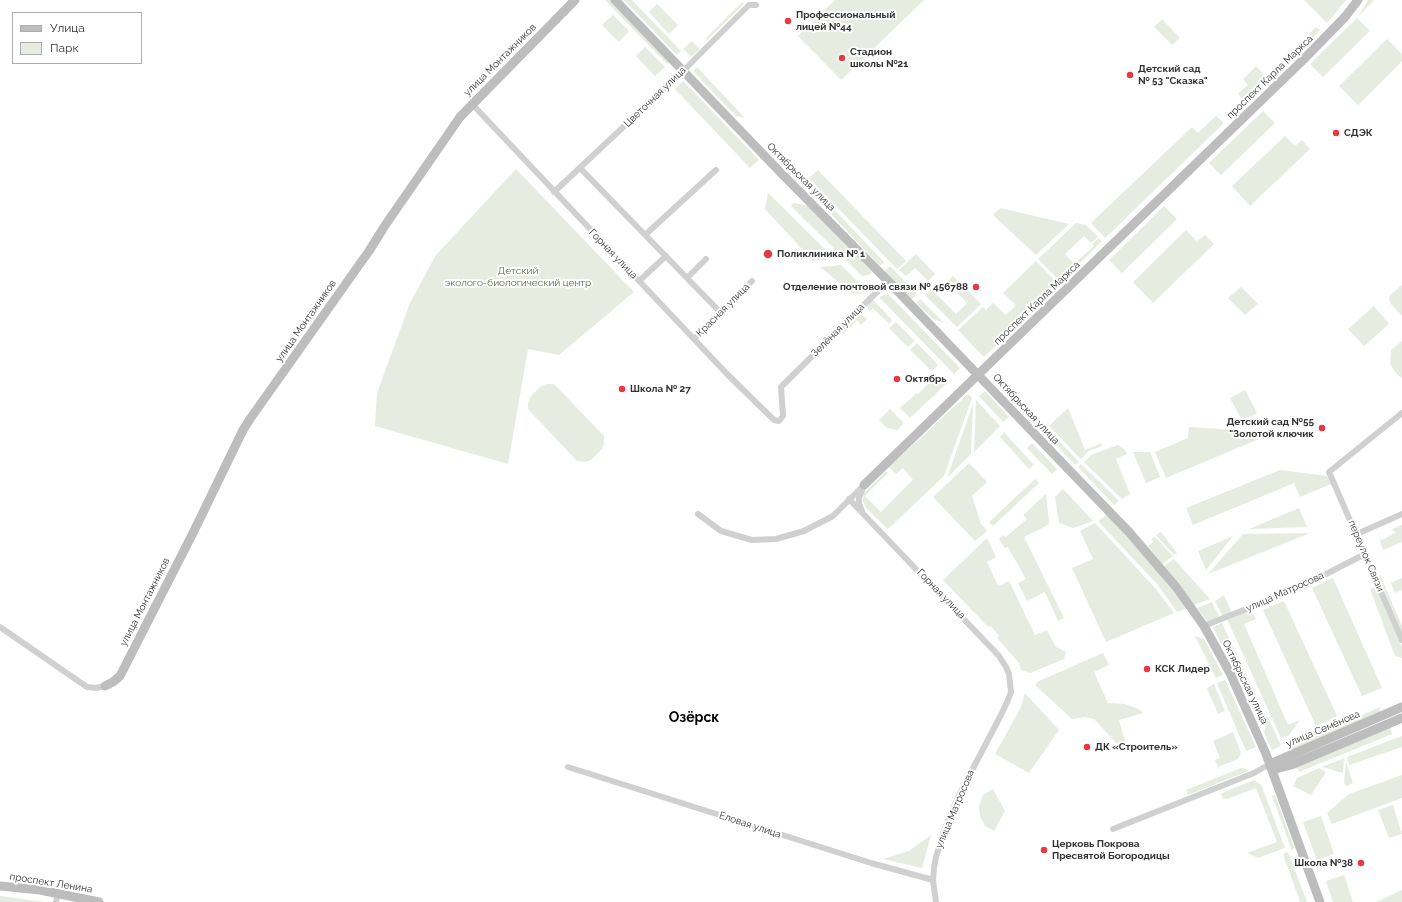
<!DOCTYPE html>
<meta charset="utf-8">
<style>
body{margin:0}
#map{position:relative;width:1402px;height:902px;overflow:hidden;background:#fff;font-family:Raleway,sans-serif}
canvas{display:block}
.legend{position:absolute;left:12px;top:12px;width:130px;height:52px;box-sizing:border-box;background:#fff;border:1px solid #adadad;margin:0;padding:5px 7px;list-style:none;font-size:12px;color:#333}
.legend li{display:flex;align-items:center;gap:8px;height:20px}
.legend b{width:20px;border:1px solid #adadad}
</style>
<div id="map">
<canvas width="1402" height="902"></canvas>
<ul class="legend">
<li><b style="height:5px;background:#bdbdbd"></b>Улица</li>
<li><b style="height:11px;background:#e6ecdf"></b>Парк</li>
</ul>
</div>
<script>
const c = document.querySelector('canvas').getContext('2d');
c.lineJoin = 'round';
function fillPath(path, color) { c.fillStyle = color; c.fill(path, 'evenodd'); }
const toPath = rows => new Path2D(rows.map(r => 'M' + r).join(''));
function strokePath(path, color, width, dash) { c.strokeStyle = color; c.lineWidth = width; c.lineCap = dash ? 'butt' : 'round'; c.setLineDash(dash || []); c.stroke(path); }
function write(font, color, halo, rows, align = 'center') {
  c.font = font + ' Raleway,sans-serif'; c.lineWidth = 4; c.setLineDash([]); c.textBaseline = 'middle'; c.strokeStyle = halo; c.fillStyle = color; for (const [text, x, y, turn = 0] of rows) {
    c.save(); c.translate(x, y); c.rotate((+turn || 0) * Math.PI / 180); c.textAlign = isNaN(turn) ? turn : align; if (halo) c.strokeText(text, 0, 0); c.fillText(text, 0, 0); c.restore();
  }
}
const green = toPath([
 [605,0,613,0,672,60,667,64],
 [624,0,632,0,681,51,677,55],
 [835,0,924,0,841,80,798,36],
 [1304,0,1346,0,1327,23],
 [1368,0,1374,0,1357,18,1370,31,1323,77,1310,64,1357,18],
 [742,2,744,4,707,40,705,39],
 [657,4,678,25,669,34,649,12],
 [613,15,629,31,619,42,602,25],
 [1162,19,1180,38,1172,45,1154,27],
 [1316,27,1320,30,1299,51,1295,48],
 [1387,39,1402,54,1402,61,1358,105,1339,86],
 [692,41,700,49,691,57,683,49],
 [645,47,665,67,655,76,636,56],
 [1291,52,1294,55,1272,77,1268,74],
 [1256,66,1269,80,1246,102,1238,94,1248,85,1243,79],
 [697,67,745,118,736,116,693,71],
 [683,81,759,160,750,168,675,89],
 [1263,111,1275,123,1221,175,1209,163],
 [1216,116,1224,123,1105,238,1091,223,1192,127,1198,133],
 [1285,136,1295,146,1302,140,1310,149,1250,206,1232,186],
 [782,155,800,174,796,177,779,158],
 [516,169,634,292,559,355,528,349,508,464,375,426,377,393,410,303,436,255],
 [818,170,906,261,897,269,809,178],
 [802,176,884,262,880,266,798,179],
 [768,193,835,259,813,261,765,209],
 [794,203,809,206,872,272,869,275,862,276,791,206],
 [1164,206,1177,219,1122,273,1109,260],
 [1000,208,1069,224,1036,255,993,215],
 [1076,223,1086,225,1098,237,1091,243,1084,236,1065,254,1074,264,1094,246,1092,244,1099,238,1102,241,1061,282,1038,259],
 [1186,230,1197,241,1205,235,1214,244,1153,303,1133,282],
 [916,254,935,274,928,281,915,268,906,276,899,270],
 [1036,261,1058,284,984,357,958,330,983,307,986,310,993,303,1006,315,1016,305,1003,293],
 [841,265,865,289,861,294,852,293,820,267],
 [890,266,917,294,911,300,884,272],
 [953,276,981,304,957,327,925,295,931,289,956,314,967,303,947,282],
 [1402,285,1402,316,1390,303,1389,299,1390,295],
 [1241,287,1258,304,1245,315,1228,298],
 [888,294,960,368,954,374,879,297],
 [920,299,944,323,933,319,916,303],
 [873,300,892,320,889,324,873,308,870,311,868,309,868,305],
 [1374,306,1389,324,1364,346,1348,329],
 [859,313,867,319,861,325,857,320,843,334,840,330],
 [896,322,915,341,908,347,889,328],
 [1402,341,1402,378,1396,373,1390,364,1391,350],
 [917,343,938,365,932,371,910,350],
 [936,374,946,384,910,418,900,408,917,393,918,394,929,383,928,381],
 [546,384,554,384,604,436,604,443,602,449,591,460,585,462,577,461,528,409,528,402,531,396,540,387],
 [1245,390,1257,413,1242,421,1230,398],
 [985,391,1009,417,1003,422,979,396],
 [968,394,972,398,944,476,888,529,865,507,863,500,864,493,886,471,888,473,865,496,881,512,913,480,903,468,896,474,889,467],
 [1020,399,1040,421,1036,425,1015,403],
 [976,400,1000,426,974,452],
 [973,404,971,454,947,478],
 [1068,408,1085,450,1101,443,1102,446,1089,451,1081,459,1049,426],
 [890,409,904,423,897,430,887,428,879,420],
 [1189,427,1264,432,1266,436,1166,478,1155,452,1188,438],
 [1047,428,1079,462,1075,465,1044,432],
 [1004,432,1034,465,1029,469,1000,437],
 [1032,443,1057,469,1052,474,1027,448],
 [1118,445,1125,450,1127,454,1116,459,1130,494,1122,499,1084,462,1091,455],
 [1133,452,1150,452,1160,477,1146,483],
 [969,463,987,482,972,496,981,524,987,531,975,541,933,497],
 [1081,464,1119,501,1114,505,1078,467],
 [1280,470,1327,476,1331,484,1300,497,1294,483,1193,525,1186,508],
 [1035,479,1039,483,993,526,989,522],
 [1063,489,1093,521,1073,528,1059,523,1055,497],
 [1046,494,1049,522,1048,525,1024,537,1064,618,1058,621,1045,592,1027,601,1018,583,1026,579,1008,547,1005,548,999,539,1003,535,1006,537,1027,519,1023,515],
 [1299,508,1307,527,1249,529],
 [1109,513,1187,608,1177,612,1158,585,1098,521],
 [1095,523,1155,588,1174,613,1106,642,1072,568,1093,559,1080,531],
 [1402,525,1402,542,1383,550,1380,541,1395,533,1392,529],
 [1161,532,1177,553,1174,555,1156,535],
 [1310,533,1208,574,1243,534],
 [1233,536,1206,570,1198,551],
 [1155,537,1173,556,1162,564,1148,546,1153,542,1152,538],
 [987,538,996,557,987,562,998,586,1009,581,1035,635,1047,630,1055,646,1066,652,1064,659,1030,673,1021,670,1019,663,997,638,999,636,991,626,988,627,943,580],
 [1174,559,1210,599,1194,605,1164,566],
 [1380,575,1402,626,1402,633,1378,576],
 [1333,578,1382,688,1362,696,1312,588],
 [1402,578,1402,590,1395,593,1391,583],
 [1376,587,1402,647,1402,658,1395,656,1370,589],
 [1224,595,1232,613,1223,617,1215,601],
 [1284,601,1337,716,1316,726,1263,610],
 [1212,602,1220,618,1209,623,1197,608],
 [1251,610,1256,619,1244,624,1288,725,1300,720,1289,735,1281,738,1227,619],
 [1222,623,1260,703,1243,688,1213,627],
 [1195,636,1204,639,1223,675,1216,678],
 [1103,653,1109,665,1094,672,1108,703,1125,704,1139,709,1143,713,1119,720,1126,745,1122,749,1094,719,1085,717,1072,719,1035,685,1039,681],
 [1225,680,1256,747,1246,751,1217,683],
 [1214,684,1225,711,1218,714,1207,688],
 [1025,693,1059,730,1029,773,995,754,1020,709],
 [1380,707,1380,717,1290,753,1288,747],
 [1268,717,1281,746,1272,750,1264,733],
 [1390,727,1392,734,1299,772,1296,765],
 [1233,732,1241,753,1238,759,1218,767,1215,760,1220,758,1213,741],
 [1402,736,1402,747,1349,765,1347,757],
 [1344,758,1343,773,1322,767],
 [1346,762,1353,783,1347,786,1344,783],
 [1241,768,1246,769,1248,771,1188,795,1186,790],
 [1319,768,1326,772,1311,795,1293,786,1297,778],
 [1402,775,1402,798,1332,824,1327,813,1349,794],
 [1254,780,1259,783,1262,787,1285,848,1258,858,1247,853,1277,842,1256,788,1227,799,1223,798,1221,794,1224,792],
 [993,789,1005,811,994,831,985,826,980,816,979,806,983,795],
 [1275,795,1294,847,1292,851,1272,796],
 [1393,805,1402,834,1389,838,1378,810],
 [1321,816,1334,854,1317,860,1303,822],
 [931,835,922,868,883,859,909,851],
 [1288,852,1307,902,1300,902,1283,854],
 [1344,875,1353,902,1333,902,1326,881],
 [1402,890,1402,902,1376,902],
 [0,896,45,902,0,902]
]);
const street = toPath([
 [472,104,727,374,774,420,779,421,783,416,781,387,888,281],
 [580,168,721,313],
 [554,192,683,71,749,5,756,5],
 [645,235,716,170],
 [687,278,706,259],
 [639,281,666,256],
 [694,339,752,281],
 [1402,413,1329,472,1402,640],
 [849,499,999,656,1006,667,1009,674,1011,692,1008,700,1001,715,960,793,944,831,936,857,934,868,933,880,936,902],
 [862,511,859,504,859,498,863,488],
 [698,514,721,531,752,540,776,539,804,531,833,516,864,485],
 [1357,534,1402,514],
 [1204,626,1301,587,1365,554],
 [0,627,87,687,96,688,105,686],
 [568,767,871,863,933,880],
 [1113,829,1254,773,1270,764],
 [56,902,58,893]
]);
const secondary = toPath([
 [615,0,782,174,888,281,1070,471,1129,532,1176,587,1204,626,1230,673,1266,754,1320,902],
 [864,485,1303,60,1345,17,1358,0],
 [105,686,113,682,120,676,194,531,243,430,250,419,369,251,386,224,460,117,575,0],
 [1270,764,1402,707],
 [1272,770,1291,765,1402,718],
 [0,886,40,890,99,902]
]);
const markers = [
 [788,21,4,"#e63946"],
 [842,58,4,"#e63946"],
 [1130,75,4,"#e63946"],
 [1336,133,4,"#e63946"],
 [768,254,5,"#e63946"],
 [976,287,4,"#e63946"],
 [897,379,4,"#e63946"],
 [622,389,4,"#e63946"],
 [1322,428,4,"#e63946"],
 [1147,669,4,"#e63946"],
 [1087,747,4,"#e63946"],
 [1044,850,4,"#e63946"],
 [1361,863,4,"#e63946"]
];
const poiNames = [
 ["Профессиональный",796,15],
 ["лицей №44",796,27],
 ["Стадион",850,52],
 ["школы №21",850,64],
 ["Детский сад",1138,69],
 ["№ 53 \"Сказка\"",1138,81],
 ["СДЭК",1344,133],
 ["Поликлиника № 1",777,254],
 ["Отделение почтовой связи № 456788",968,287,"right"],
 ["Октябрь",905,379],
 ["Школа № 27",630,389],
 ["Детский сад №55",1314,422,"right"],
 ["\"Золотой ключик",1314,434,"right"],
 ["КСК Лидер",1155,669],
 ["ДК «Строитель»",1095,747],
 ["Церковь Покрова",1052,844],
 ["Пресвятой Богородицы",1052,856],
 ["Школа №38",1353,863,"right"]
];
const streetNames = [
 ["улица Монтажников",500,60,-45],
 ["проспект Карла Маркса",1270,77,-44],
 ["Цветочная улица",655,97,-44],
 ["Октябрьская улица",801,177,45],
 ["Горная улица",613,254,46],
 ["проспект Карла Маркса",1037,303,-44],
 ["Красная улица",723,310,-45],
 ["улица Монтажников",306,321,-55],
 ["Зелёная улица",838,330,-45],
 ["Октябрьская улица",1026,409,47],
 ["переулок Связи",1366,556,67],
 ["улица Матросова",1285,592,-24],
 ["Горная улица",941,594,46],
 ["улица Монтажников",145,602,-63],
 ["Октябрьская улица",1245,682,64],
 ["улица Семёнова",1323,729,-23],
 ["улица Матросова",955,809,-67],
 ["Еловая улица",750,825,18],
 ["проспект Ленина",51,883,9]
];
const parkNames = [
 ["Детский",518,271],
 ["эколого-биологический центр",518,283]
];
const districtNames = [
 ["Озёрск",694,718]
];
fillPath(green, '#e6ecdf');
strokePath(street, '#d0d0d0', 6);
strokePath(secondary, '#bdbdbd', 9);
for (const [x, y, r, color] of markers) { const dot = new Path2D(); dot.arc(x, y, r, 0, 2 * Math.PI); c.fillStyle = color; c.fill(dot); strokePath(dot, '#fff', 1.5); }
write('bold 10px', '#333', '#fff', poiNames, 'left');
write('10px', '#333', '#fff', streetNames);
write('10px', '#56703f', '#fff', parkNames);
write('bold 14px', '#000', '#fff', districtNames);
</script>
